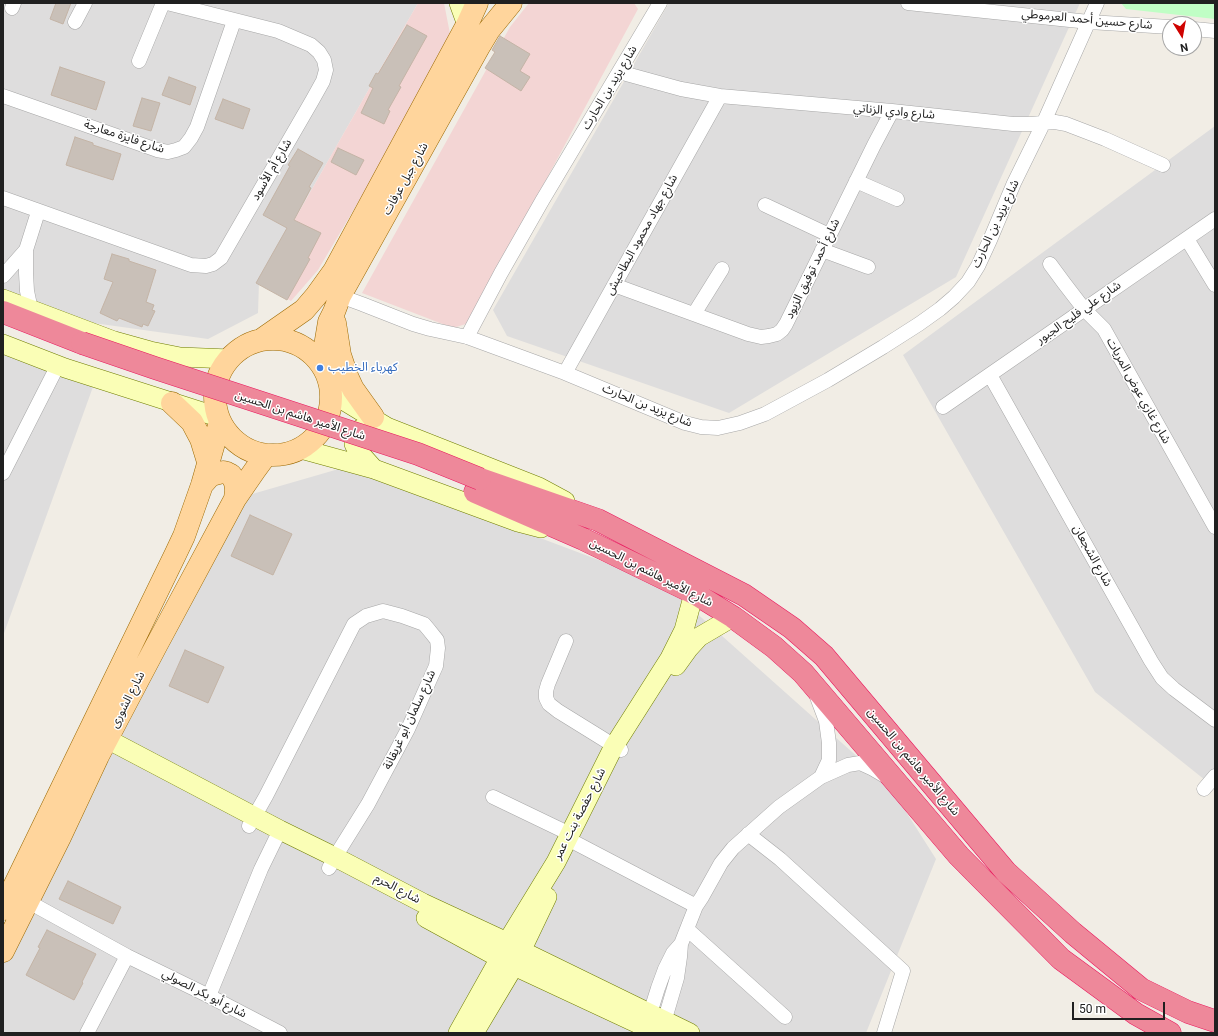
<!DOCTYPE html>
<meta charset="utf-8">
<style>
body{margin:0}
#map{position:relative;width:1218px;height:1036px;overflow:hidden;background:#f1ede5;font-family:Roboto,sans-serif}
canvas{display:block}
.frame{position:absolute;inset:0;border:4px solid #202020;pointer-events:none}
.north{position:absolute;left:1162px;top:16px;width:40px;height:40px;box-sizing:border-box;background:#fff;border:1px solid #a6a6a6;border-radius:50%;rotate:169deg;font-size:11px;font-weight:700;line-height:16px;text-align:center;color:#202020}
.north::after{content:'';display:block;margin:auto;width:14px;height:18px;background:#cf0200;clip-path:polygon(50% 0,100% 100%,50% 72%,0 100%)}
.scale{position:absolute;left:1072px;top:1002px;width:93px;height:18px;box-sizing:border-box;border:2px solid #202020;border-top:0;padding-left:5px;font-size:12px;line-height:14px;white-space:nowrap;color:#202020;-webkit-text-stroke:3px #fff;paint-order:stroke}
</style>
<div id="map">
<canvas width="1218" height="1036"></canvas>
<div class="frame"></div>
<div class="north">N</div>
<div class="scale">50 m</div>
</div>
<script>
const c = document.querySelector('canvas').getContext('2d');
c.lineJoin = 'round';
function fillPath(path, color) { c.fillStyle = color; c.fill(path, 'evenodd'); }
const toPath = rows => new Path2D(rows.map(r => 'M' + r).join(''));
function strokePath(path, color, width, dash) { c.strokeStyle = color; c.lineWidth = width; c.lineCap = dash ? 'butt' : 'round'; c.setLineDash(dash || []); c.stroke(path); }
function write(font, color, halo, rows, align = 'center') {
  c.font = font + ' Roboto,"Noto Sans Arabic",sans-serif'; c.lineWidth = 3; c.setLineDash([]); c.textBaseline = 'middle'; c.strokeStyle = halo; c.fillStyle = color; for (const [text, x, y, turn = 0] of rows) {
    c.save(); c.translate(x, y); c.rotate((+turn || 0) * Math.PI / 180); c.textAlign = isNaN(turn) ? turn : align; if (halo) c.strokeText(text, 0, 0); c.fillText(text, 0, 0); c.restore();
  }
}
const residential = toPath([
 [3,3,418,3,259,282,258,313,208,339,79,321,3,292],
 [669,3,1080,3,956,277,729,413,507,336,493,310],
 [1215,126,1215,788,1095,692,903,355],
 [3,349,94,384,3,636],
 [349,466,665,585,889,785,936,859,866,1033,3,1033,3,949,242,497]
]);
const commercial = toPath([
 [418,3,444,3,452,44,318,270,291,301,259,282],
 [529,3,634,3,638,9,469,323,453,328,362,293,510,27]
]);
const park = toPath([
 [1121,3,1215,3,1215,19,1126,9]
]);
const building = toPath([
 [56,3,71,3,63,24,50,19,56,3],
 [407,25,427,36,399,86,401,87,388,110,390,111,384,124,361,113,373,88,369,86,376,73,378,74,407,25],
 [500,36,530,54,520,71,530,77,521,91,485,68,495,52,492,50,500,36],
 [60,67,105,82,96,110,51,95,60,67],
 [169,77,196,87,190,105,162,95,169,77],
 [142,98,160,103,151,131,133,126,142,98],
 [223,99,250,109,243,129,215,119,223,99],
 [75,137,93,143,93,145,121,154,113,180,66,165,75,137],
 [338,148,364,160,356,175,331,162,338,148],
 [298,149,323,163,309,187,311,188,294,220,321,233,308,258,310,259,287,300,256,283,287,228,263,215,290,166,288,165,298,149],
 [112,254,129,259,129,261,156,270,146,302,154,305,152,310,155,311,148,326,143,324,142,327,119,318,117,321,100,313,113,282,104,279,112,254],
 [250,515,292,534,273,575,231,556,250,515],
 [185,650,224,667,208,703,169,686,185,650],
 [68,881,121,907,113,924,59,899,68,881],
 [47,930,96,954,82,982,83,983,74,1000,26,975,40,948,38,947,47,930]
]);
const street = toPath([
 [908,3,1089,22,1170,27],
 [12,8,14,3],
 [75,22,85,3],
 [1194,29,1215,31],
 [139,61,163,3],
 [619,72,681,89,720,96,892,111,1013,124,1030,124,1055,122,1066,124,1105,139,1163,165],
 [3,96,157,150,168,152,176,150,184,147,191,138,197,127,234,21],
 [856,181,897,199],
 [3,198,191,265,206,266,213,264,221,258,313,99,323,81,326,70,324,60,319,52,311,45,278,31,167,3],
 [765,205,829,235],
 [1187,239,1215,285],
 [822,250,868,267],
 [1050,264,1064,283,1084,309,1104,329,1215,527],
 [3,276,26,250],
 [614,285,748,334,761,337,769,336,777,334,782,330,786,324,874,145,892,111],
 [340,296,362,304,413,324,430,329,467,337,565,373,685,423,701,427,718,428,740,423,765,414,828,380,883,347,919,324,940,309,954,297,968,282,978,266,990,240,1014,183,1043,124,1097,3],
 [31,310,27,291,26,273,26,250,38,212],
 [694,314,722,269],
 [467,337,501,273,542,201,660,3],
 [565,373,720,96],
 [990,375,1151,661,1162,678,1174,689,1215,720],
 [943,407,1215,219],
 [3,473,58,365],
 [566,641,548,684,546,691,546,698,549,704,558,711,621,750],
 [817,697,826,721,829,743,829,760,821,777],
 [1204,789,1215,776],
 [493,797,570,834],
 [249,826,266,796,354,624,366,616,383,611,402,616,424,624,429,630,437,640,438,648,436,666,431,677,408,729,368,804,335,857,329,868],
 [748,834,780,859,903,971,884,1033],
 [568,839,696,906],
 [27,901,127,956,209,996,280,1033],
 [687,929,785,1017],
 [209,996,261,869,280,830],
 [647,1023,658,988,665,969,673,953,681,944,696,906,702,897,721,863,733,848,779,807,821,777,848,765,860,763,873,769,885,776],
 [662,1029,677,978,680,957,681,944],
 [87,1033,127,956]
]);
const secondary = toPath([
 [459,3,467,25],
 [3,299,114,341,150,351,180,357,230,359],
 [3,344,65,368,218,417],
 [332,387,346,402,387,427,539,487,565,501],
 [366,426,357,431,354,438,354,444,357,450,374,469],
 [301,449,374,469,518,522,541,528],
 [676,666,689,648,699,637,733,617],
 [107,739,280,830,335,857,423,903,507,942,522,951,690,1033],
 [426,918,514,966,658,1033],
 [458,1033,500,958,507,942,556,862,614,746,670,658,684,630,694,593],
 [474,1033,514,966,547,897]
]);
const primary = toPath([
 [335,323,340,355,347,376,353,389,373,417],
 '215 397a58 58 0 1 1 116 0a58 58 0 1 1-116 0Z',
 [261,340,304,310,316,296,334,271,467,25,477,3],
 [322,364,329,322,334,312,340,296,480,45,489,30,511,3],
 [172,403,192,422,201,439,209,465],
 [202,485,209,477,212,475,223,472,227,473,231,475,235,482,236,490,235,499],
 [3,909,175,555,184,536,202,485,220,422],
 [3,951,60,837,98,756,156,646,235,499,255,470,266,455]
]);
const highway = toPath([
 [3,312,82,343],
 [480,479,598,520,744,595,792,628,824,656,1006,872,1073,933,1141,989,1188,1012,1215,1021],
 [475,492,583,539,694,593,733,617,774,647,803,673,959,856,1061,959,1136,1014,1170,1033]
]);
const highwayBridge = toPath([
 [82,343,155,368,418,454,480,479]
]);
const markers = [
 [320,368,4,"#3f7fe0"]
];
const streetNames = [
 ["شارع حسين أحمد العرموطي",1087,20,5],
 ["شارع يزيد بن الحارث",610,88,-59],
 ["شارع وادي الزناتي",894,112,5],
 ["شارع فايزة معارجة",124,137,18],
 ["شارع أم الأسود",272,170,-60],
 ["شارع جبل عرفات",406,179,-61],
 ["شارع يزيد بن الحارث",996,224,-65],
 ["شارع جهاد محمود البطاحيش",642,235,-61],
 ["شارع أحمد توفيق الزيود",813,269,-64],
 ["شارع علي فليح الجبور",1079,313,-35],
 ["شارع غازي عوض المريات",1138,391,61],
 ["شارع يزيد بن الحارث",647,406,22],
 ["شارع الأمير هاشم بن الحسين",300,416,18],
 ["شارع الشجعان",1092,556,61],
 ["شارع الأمير هاشم بن الحسين",651,573,27],
 ["شارع الشورى",128,700,-63],
 ["شارع سلمان أبو غريقانة",410,720,-65],
 ["شارع الأمير هاشم بن الحسين",913,762,50],
 ["شارع حفصة بنت عمر",580,814,-63],
 ["شارع الحرم",397,889,28],
 ["شارع أبو بكر الصولي",204,994,27]
];
const shopNames = [
 ["كهرباء الخطيب",328,368]
];
fillPath(residential, '#dedddd');
fillPath(commercial, '#f3d5d4');
fillPath(park, '#c0fec5');
fillPath(building, '#c9c0b8');
strokePath(building, '#c4b4a6', 1);
strokePath(street, '#a7a7a7', 15);
strokePath(secondary, '#6f7d00', 20);
strokePath(primary, '#9b6900', 23);
strokePath(highway, '#e9195e', 23);
strokePath(street, '#fff', 14);
strokePath(secondary, '#fafeb6', 19);
strokePath(primary, '#ffd59c', 22);
strokePath(highway, '#ee889a', 22);
strokePath(highwayBridge, '#e9195e', 23, []);
strokePath(highwayBridge, '#ee889a', 22);
for (const [x, y, r, color] of markers) { const dot = new Path2D(); dot.arc(x, y, r, 0, 2 * Math.PI); c.fillStyle = color; c.fill(dot); strokePath(dot, '#fff', 1.5); }
write('12px', '#202020', '#fff', streetNames);
write('12px', '#366cbe', '#fff', shopNames, 'left');
</script>
